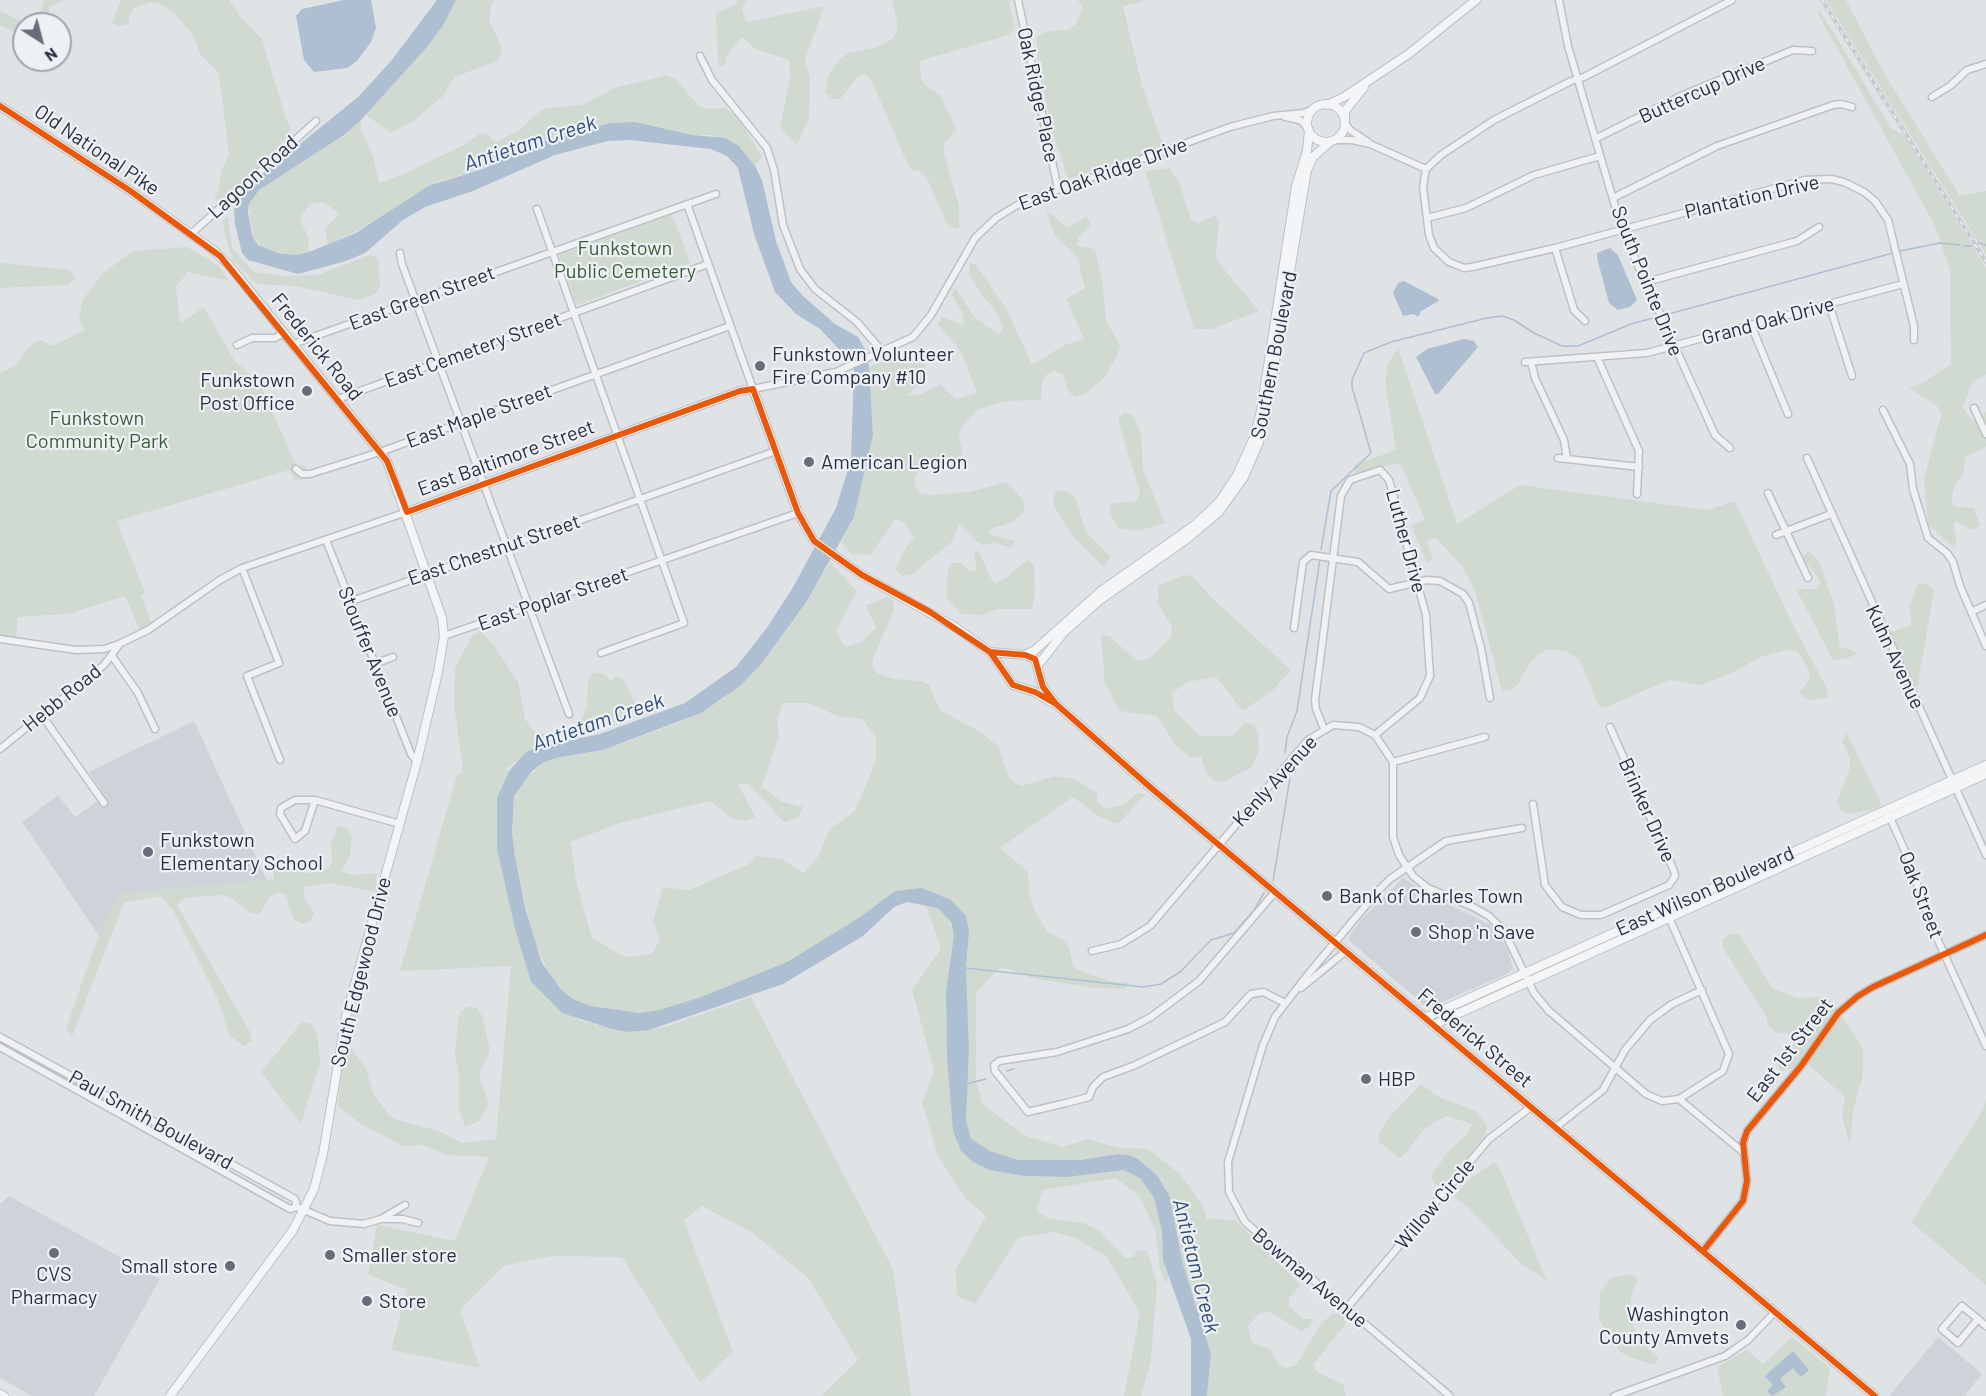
<!DOCTYPE html>
<style>
body{margin:0}
#map{position:relative;width:1986px;height:1396px;overflow:hidden;background:#e0e3e6;font-family:Barlow,sans-serif}
canvas{display:block}
.north{position:absolute;left:12px;top:12px;width:60px;height:60px;box-sizing:border-box;background:#edf1f6;border:2px solid #9ea3ad;border-radius:50%;rotate:144deg;font-size:16px;font-weight:700;line-height:24px;text-align:center;color:#272f3f}
.north::after{content:'';display:block;margin:auto;width:21px;height:27px;background:#686e79;clip-path:polygon(50% 0,100% 100%,50% 72%,0 100%)}
</style>
<div id="map">
<canvas width="1986" height="1396"></canvas>
<div class="north">N</div>
</div>
<script>
const c = document.querySelector('canvas').getContext('2d');
c.lineJoin = 'round';
function fillPath(path, color) { c.fillStyle = color; c.fill(path, 'evenodd'); }
const toPath = rows => new Path2D(rows.map(r => 'M' + r).join(''));
function strokePath(path, color, width, dash) { c.strokeStyle = color; c.lineWidth = width; c.lineCap = dash ? 'butt' : 'round'; c.setLineDash(dash || []); c.stroke(path); }
function write(font, color, halo, rows, align = 'center') {
  c.font = font + ' Barlow,sans-serif'; c.lineWidth = 4.5; c.setLineDash([]); c.textBaseline = 'middle'; c.strokeStyle = halo; c.fillStyle = color; for (const [text, x, y, turn = 0] of rows) {
    c.save(); c.translate(x, y); c.rotate((+turn || 0) * Math.PI / 180); c.textAlign = isNaN(turn) ? turn : align; if (halo) c.strokeText(text, 0, 0); c.fillText(text, 0, 0); c.restore();
  }
}
const built = toPath([
 [194,721,268,883,121,895,102,940,22,822,58,795,75,817,105,796,89,772],
 [1403,878,1431,896,1491,925,1507,948,1513,968,1509,973,1440,1003,1425,1006,1349,940,1350,935,1364,917],
 [9,1196,160,1279,94,1396,32,1396,0,1378,0,1204],
 [1938,1337,1982,1374,1964,1396,1889,1396]
]);
const green = toPath([
 [44,0,63,0,50,7,46,24,24,24,24,37,0,25,0,11,23,22,39,15],
 [121,0,229,0,242,19,262,39,286,119,290,127,289,136,223,203,214,198,219,189,221,171,229,154,219,73,200,54,194,37,175,13,160,4,151,2,134,8,129,15,129,24,120,26,112,23],
 [456,0,496,0,492,3,489,20,502,48,499,60,455,77,442,97,413,121,391,133,366,115,444,24],
 [737,0,746,0,742,9,746,22,824,6,805,60,810,78,809,118,797,144,780,128,790,78,789,60,755,49,742,37,727,55,724,67,718,64,716,13,734,5],
 [892,0,1009,0,1015,28,1009,35,919,61,921,78,926,86,940,95,957,130,944,143,944,153,959,206,959,228,950,227,945,220,927,178,921,172,912,170,907,163,871,79,865,74,857,77,840,99,832,99,825,92,829,74,840,59,848,53,875,48,892,39,897,31,897,22],
 [1078,0,1142,0,1141,3,1123,6,1142,86,1161,140,1168,146,1068,179,1052,130,1039,73,1036,37,1049,31,1068,30,1075,25,1083,8],
 [1826,0,1846,0,1884,73,1960,196,1986,191,1986,255],
 [1819,9,1891,128,1904,135,1986,268,1986,375,1972,382,1963,408,1974,422,1986,412,1986,447,1965,457,1963,476,1956,482,1951,500,1956,507,1974,508,1980,526,1971,530,1955,521,1954,530,1957,539,1954,548,1928,524,1924,479,1941,415,1937,406,1909,388,1921,384,1951,364,1950,270,1935,226,1817,12],
 [667,75,675,79,699,106,708,109,726,108,740,120,762,157,755,166,739,146,711,135,692,135,635,122,610,123,531,145,486,168,446,179,410,197,373,223,328,245,325,230,339,213,323,202,310,204,300,218,308,238,309,252,296,255,266,250,252,236,249,204,259,190,344,135,361,120,361,130,373,156,379,183,404,174,466,144,480,133,489,135,495,142,518,131,539,112,547,108,583,105,614,88],
 [1170,168,1180,184,1191,220,1199,223,1216,215,1219,224,1216,255,1219,263,1259,311,1212,329,1194,329,1145,171],
 [1046,210,1068,228,1086,216,1091,224,1079,237,1077,246,1095,249,1103,285,1106,321,1120,345,1118,354,1104,378,1084,394,1075,397,1068,391,1063,374,1054,371,1046,375,1042,382,1041,400,1005,401,979,409,961,428,959,436,963,454,956,460,921,470,915,477,915,486,920,493,929,495,970,492,1006,482,1013,488,1024,502,1024,512,1010,523,993,528,988,534,1015,541,1011,548,994,542,986,545,978,543,959,524,953,541,911,575,902,576,896,569,903,552,914,538,905,523,896,519,870,555,852,554,841,542,854,517,873,435,869,367,906,351,926,362,922,382,906,396,923,394,940,384,956,399,977,393,961,352,938,324,942,317,964,325,962,311,952,295,955,287,974,317,999,335,1003,328,997,312,984,298,969,275,970,263,976,265,1006,308,1032,365,1064,345,1084,339,1066,299,1085,288,1077,257,1055,236],
 [672,214,690,263,577,305,559,255],
 [228,217,232,248,254,272,284,276,317,275,370,255,378,258,380,287,375,294,359,300,295,286,257,284,232,259,222,221],
 [187,247,219,266,229,281,188,272,176,287,180,323,204,307,234,360,259,382,297,467,305,465,309,478,295,481,290,470,117,521,145,593,141,596,152,624,140,631,125,596,68,614,18,617,16,638,0,635,0,373,14,366,33,343,41,340,53,346,85,330,79,319,82,301,104,272,133,251],
 [0,263,70,270,75,278,68,285,0,288],
 [1398,348,1457,524,1520,485,1707,510,1735,501,1790,619,1826,687,1828,697,1815,700,1806,699,1799,693,1810,678,1807,666,1797,651,1787,650,1760,657,1736,671,1701,685,1669,680,1604,708,1599,706,1579,659,1566,651,1547,649,1532,660,1518,684,1512,690,1502,691,1475,591,1462,566,1436,538,1427,540,1432,557,1430,563,1426,561,1411,525,1425,520,1400,463,1355,473,1354,465,1396,450,1385,382,1388,364],
 [1125,412,1133,416,1141,433,1143,470,1165,523,1138,531,1119,528,1109,513,1111,504,1137,501,1140,492,1120,427,1118,418],
 [1056,490,1068,492,1075,498,1086,532,1111,557,1104,567,1072,535,1057,512,1053,503],
 [978,550,994,584,1006,578,1027,560,1034,565,1035,595,1032,609,998,609,981,615,961,614,946,597,948,569,953,563,962,563,968,570,977,572,974,554],
 [1809,551,1819,561,1834,604,1840,648,1850,649,1857,654,1845,659,1833,660,1796,589,1815,589,1821,582,1802,557],
 [830,562,857,591,836,631,845,647,861,642,876,628,866,605,888,597,894,602,894,610,874,656,872,665,877,673,894,679,921,681,929,685,940,710,982,733,999,747,1007,773,1012,781,1021,786,1056,776,1074,779,1097,793,1098,802,1105,809,1123,805,1137,793,1146,794,1118,824,1101,818,1073,797,1000,848,1028,872,1029,891,1035,912,1048,932,1067,942,1074,968,1109,981,1128,983,1125,989,1095,988,1032,978,1003,967,995,972,976,993,976,1081,983,1105,1026,1136,1063,1147,1087,1139,1119,1148,1148,1149,1179,1173,1201,1202,1207,1219,1235,1220,1301,1285,1289,1298,1289,1307,1304,1319,1313,1319,1309,1327,1301,1331,1270,1312,1260,1313,1248,1326,1252,1343,1270,1349,1279,1365,1287,1368,1296,1365,1320,1325,1333,1313,1342,1315,1346,1323,1313,1365,1318,1373,1343,1384,1346,1396,1207,1396,1211,1354,1182,1261,1170,1197,1157,1175,1138,1159,1129,1155,1118,1154,1082,1160,1018,1161,990,1151,971,1139,966,1120,969,1051,966,968,968,949,951,900,878,903,860,917,787,962,701,997,659,1010,639,1013,591,1006,573,999,551,978,533,938,515,857,512,833,514,796,524,781,544,762,560,757,603,750,629,741,681,722,723,699,762,663,807,601],
 [783,703,809,703,837,716,862,719,876,737,876,760,855,811,829,830,817,858,803,873,782,859,757,856,749,864,689,890,663,887,653,921,660,940,652,954,625,957,592,938,577,884,570,842,620,823,710,801,733,819,745,821,756,818,738,784,749,784,784,822,799,817,803,807,782,802,762,787,779,736,777,720],
 [1183,575,1192,576,1213,599,1291,670,1273,690,1243,711,1216,677,1187,682,1172,693,1174,710,1200,736,1232,736,1245,723,1254,725,1258,733,1259,751,1252,767,1223,782,1214,781,1207,774,1201,757,1192,758,1177,747,1157,716,1120,711,1105,684,1101,636,1109,636,1136,660,1145,660,1152,656,1171,637,1172,627,1158,604,1158,586],
 [1924,583,1934,590,1917,690,1888,633,1912,625,1909,607,1918,584],
 [480,631,493,644,518,682,525,719,536,733,563,733,579,723,587,707,588,679,594,673,603,673,611,681,617,676,625,681,636,706,632,715,597,729,541,742,505,770,509,771,497,798,497,849,515,929,531,982,552,1004,581,1021,628,1032,665,1027,751,997,893,1269,911,1396,821,1396,858,1360,808,1278,753,1233,702,1206,684,1220,733,1352,700,1383,622,1257,551,1256,504,1266,460,1310,480,1368,391,1350,407,1290,368,1275,377,1225,455,1241,489,1157,448,1155,422,1145,403,1146,361,1124,338,1106,341,1060,357,983,365,969,367,976,349,1046,366,1068,373,1093,389,1115,397,1120,439,1131,463,1143,496,1139,511,966,400,971,457,775,461,774,463,768,454,705,455,668,472,636],
 [1847,733,1879,799,1881,808,1849,814,1841,811,1837,802,1850,767,1850,758,1842,741],
 [338,826,347,828,352,836,350,854,342,872,354,875,377,873,375,892,331,883,304,887,304,897,314,913,311,921,302,924,294,920,285,894,277,893,269,898,260,914,251,913,230,897,221,895,185,898,177,905,250,1032,252,1041,244,1046,229,1035,218,1000,173,910,161,896,124,903,72,1036,66,1029,93,950,119,893,274,879,273,870,282,869,310,873,329,869,332,861,331,843],
 [926,905,938,908,947,915,954,935,946,991,947,1059,953,1131,961,1151,990,1170,1025,1176,1067,1177,1124,1170,1140,1178,1154,1198,1162,1231,1163,1260,1169,1277,1166,1283,1160,1269,1155,1229,1139,1196,1116,1178,1043,1190,1036,1211,1048,1218,1083,1223,1099,1230,1125,1258,1133,1257,1138,1250,1147,1250,1157,1285,1151,1360,1141,1396,1124,1396,1140,1313,1107,1257,1074,1237,1054,1232,1018,1238,975,1304,957,1296,956,1269,986,1216,965,1198,938,1156,922,1103,934,1071,912,990,941,949],
 [1730,934,1739,934,1773,989,1798,998,1824,997,1832,1002,1863,1048,1863,1075,1853,1111,1850,1147,1842,1115,1845,1097,1809,1065,1780,1071,1776,1063,1779,1054,1794,1044,1795,1035,1775,1032,1768,1025,1766,1016,1723,948,1723,939],
 [468,1006,477,1008,482,1016,490,1051,479,1075,489,1103,480,1121,465,1127,459,1110,459,1073,455,1055,458,1019,461,1011],
 [302,1022,311,1024,317,1033,320,1062,301,1124,261,1072],
 [1421,1084,1440,1098,1475,1110,1487,1126,1485,1135,1444,1188,1434,1184,1431,1176,1447,1153,1468,1133,1472,1124,1447,1116,1438,1120,1423,1130,1407,1152,1400,1158,1379,1142,1379,1133,1389,1117],
 [1986,1099,1986,1285,1911,1222,1983,1110],
 [1494,1162,1500,1169,1547,1281,1520,1263,1468,1207,1454,1197,1471,1178],
 [1630,1274,1638,1278,1631,1295,1631,1322,1645,1346,1659,1357,1655,1365,1626,1356,1619,1350,1599,1319,1600,1291,1612,1278],
 [1792,1337,1830,1368,1826,1396,1723,1396,1717,1367,1747,1350,1763,1364]
]);
const water = toPath([
 [344,0,371,0,376,28,371,42,357,61,347,68,314,72,304,60,296,16,302,9],
 [437,0,456,0,444,24,426,48,361,120,344,135,259,190,249,204,248,211,252,236,258,245,278,253,296,255,309,252,356,233,428,186,486,168,531,145,610,123,635,122,692,135,725,138,739,146,755,166,762,180,776,241,791,282,802,295,835,324,858,337,866,351,869,367,873,435,854,517,807,601,762,663,740,686,701,713,603,750,560,757,544,762,532,771,514,796,512,833,515,857,526,911,542,963,560,988,573,999,591,1006,639,1013,659,1010,701,997,787,962,860,917,895,891,922,888,951,900,966,916,969,931,966,968,969,1051,966,1120,971,1139,990,1151,1018,1160,1081,1160,1118,1154,1129,1155,1138,1159,1157,1175,1170,1197,1182,1261,1211,1354,1207,1396,1191,1396,1191,1339,1163,1260,1162,1231,1154,1198,1140,1178,1124,1170,1067,1177,1024,1176,990,1170,973,1162,961,1151,953,1131,947,1059,946,991,954,935,951,922,938,908,907,902,894,907,863,936,783,984,649,1030,628,1032,612,1029,562,1013,531,982,515,929,497,849,497,798,509,771,526,752,538,747,600,734,685,703,736,667,766,629,792,589,836,508,851,460,854,370,849,360,820,329,796,314,775,292,754,234,738,168,727,156,711,149,629,140,608,141,555,155,473,191,425,207,403,220,365,253,346,261,298,274,248,260,242,253,235,224,234,210,241,192,358,97,391,61],
 [1610,248,1618,255,1637,300,1630,307,1618,310,1609,303,1597,258,1597,253],
 [1404,281,1438,299,1439,301,1421,311,1418,317,1414,314,1403,316,1393,293,1398,283],
 [1464,339,1474,341,1478,347,1438,394,1435,394,1416,357,1427,349],
 [1793,1351,1809,1370,1801,1377,1793,1368,1780,1379,1786,1387,1772,1396,1767,1391,1773,1385,1765,1376]
]);
const stream = toPath([
 [1978,243,1986,245],
 [1964,246,1972,246],
 [1900,251,1940,243,1960,245],
 [1665,315,1893,253],
 [1321,550,1331,491,1371,453,1352,387,1352,380,1364,353,1391,342,1487,318,1502,316,1514,320,1534,333,1562,346,1578,346,1631,324,1657,317],
 [1285,753,1287,737,1297,711,1320,559],
 [1273,881,1290,778],
 [966,968,1143,987,1161,984,1180,972,1211,940,1234,933,1254,910,1264,893],
 [1007,1071,1014,1069],
 [966,1084,986,1079]
]);
const minor = toPath([
 [1018,0,1058,189],
 [1559,0,1568,46,1622,230,1715,435,1730,448],
 [1732,0,1584,77,1571,81,1494,120,1441,155,1426,169,1423,187,1429,235,1434,248,1449,262,1464,268,1472,267,1555,248,1805,180,1831,179,1844,182,1864,192,1875,201,1888,220,1914,326,1914,340],
 [700,56,712,80,767,148,774,170,783,225,800,269,815,289,857,322,881,350],
 [1932,97,1950,86,1967,70,1986,64],
 [1285,117,1300,120,1309,129],
 [1345,123,1350,130,1368,142],
 [1595,139,1683,95,1793,50,1812,51],
 [1335,140,1352,140,1370,144,1426,169],
 [1613,198,1717,146,1833,105,1841,104,1852,107],
 [687,204,753,389,836,372,913,337,931,315,975,238,996,218,1019,204,1230,127,1273,116,1304,113,1315,108],
 [537,209,684,623,601,653],
 [1427,218,1466,208,1534,175,1600,156],
 [191,234,316,121],
 [1555,248,1574,310,1585,321],
 [400,253,402,264,569,714],
 [1646,282,1797,241,1819,227],
 [1829,304,1852,376],
 [1751,325,1788,414],
 [293,344,716,194],
 [237,345,252,338,275,338,284,333],
 [1597,357,1639,451,1637,494],
 [1525,362,1647,353,1903,284],
 [1531,362,1535,378,1564,440,1567,459],
 [338,399,708,264],
 [1974,408,1986,434],
 [1883,410,1910,464,1913,489,1928,538,1947,553,1953,562,1960,586,1986,646],
 [1558,458,1639,467],
 [1807,458,1986,855],
 [296,469,302,474,310,474,380,452,730,326],
 [1768,493,1808,578],
 [1776,535,1831,514],
 [326,540,411,754,417,762],
 [242,568,279,663,247,676,280,760],
 [349,602,776,451],
 [1971,612,1986,605],
 [1294,628,1303,562,1311,555,1358,562,1389,589,1427,580,1440,581,1463,594,1469,603,1481,648,1490,698],
 [444,636,798,513],
 [0,639,76,650,104,649,119,644,148,630,220,580,242,568,407,512],
 [112,656,138,693,155,729],
 [374,664,393,657],
 [41,714,104,803],
 [1324,729,1316,709,1315,700,1341,496,1350,480,1380,470,1389,480,1426,615,1430,676,1420,698,1375,735],
 [0,749,104,665,119,645],
 [1393,762,1485,737],
 [315,800,295,800,281,808,280,814,295,839,305,831,315,800,400,824],
 [1533,804,1545,885,1562,907,1581,915,1601,915,1669,885,1675,876,1674,871,1610,727],
 [1889,815,1908,858,1932,927,1986,1046],
 [1275,892,1199,981,1151,1017,1128,1029,1057,1052,999,1061,994,1065,995,1071,1028,1112,1066,1103,1089,1097,1093,1087,1103,1077,1133,1066,1225,1022,1251,994,1263,992,1285,1003],
 [1668,915,1729,1054,1723,1071,1679,1099],
 [1092,951,1121,944,1150,926,1308,740,1333,725,1359,727,1375,735,1393,762,1393,837,1399,855,1413,876,1428,888,1473,907,1489,916,1504,931,1534,993,1549,1011,1646,1094,1662,1101,1679,1099,1743,1152],
 [1301,988,1346,951],
 [0,1037,295,1199,297,1207],
 [0,1047,290,1209,297,1207,330,1221,364,1224,381,1219,405,1205],
 [1556,1127,1603,1090,1625,1050,1650,1020,1672,1004,1702,990],
 [385,1219,403,1219,418,1223],
 [1703,1251,1743,1201,1747,1181,1743,1143,1747,1131,1801,1066,1838,1013,1858,996,1873,987,1986,935],
 [1346,1309,1489,1139,1531,1107],
 [1978,1319,1958,1343,1942,1329,1962,1306,1978,1319,1986,1326],
 [1450,1396,1245,1222,1229,1192,1228,1162,1263,1045,1275,1017,1305,978,1378,891,1390,879,1446,841,1522,828],
 [1614,1396,1725,1356,1748,1340,1775,1312]
]);
const major = toPath([
 '1307 123a19 19 0 1 1 38 0a19 19 0 1 1-38 0Z',
 [1327,105,1344,97,1410,53,1476,0],
 [0,106,129,190,213,250,228,264,387,461,442,618,444,636,438,672,417,762,346,1016,323,1154,314,1189,293,1230,170,1396],
 [1345,119,1345,111,1364,87],
 [407,512,740,391,753,389,798,513,814,541,862,575,955,627,990,652,1013,685,1035,692,1051,702],
 [990,652,1025,655,1035,659,1043,687,1056,704,1150,787,1875,1396],
 [1025,655,1035,650,1101,591,1196,524,1220,501,1237,475,1254,438,1261,411,1296,186,1307,151,1309,131],
 [1039,664,1064,632,1100,600,1187,539,1219,512,1244,477,1259,442,1266,414,1307,170,1313,157,1331,141],
 [1425,1018,1986,765],
 [1433,1025,1986,774],
 [0,1394,4,1396]
]);
const rail = toPath([
 [1822,0,1986,262]
]);
const cycleway = toPath([
 [0,106,129,190,220,256,387,461,407,512,740,391,753,389,798,513,814,541,862,575,930,612,990,652,1013,685,1035,692,1056,704],
 [990,652,1025,655,1035,659,1043,687,1056,704,1150,787,1875,1396],
 [1703,1251,1743,1201,1747,1181,1743,1143,1747,1131,1801,1066,1838,1013,1858,996,1873,987,1986,935]
]);
const markers = [
 [760,366,6,"#686e79"],
 [307,391,6,"#686e79"],
 [809,462,6,"#686e79"],
 [148,852,6,"#686e79"],
 [1327,896,6,"#686e79"],
 [1416,932,6,"#686e79"],
 [1366,1079,6,"#686e79"],
 [54,1253,6,"#686e79"],
 [330,1255,6,"#686e79"],
 [230,1266,6,"#686e79"],
 [367,1301,6,"#686e79"],
 [1741,1325,6,"#686e79"]
];
const streetNames = [
 ["Buttercup Drive",1702,90,-24],
 ["Oak Ridge Place",1038,95,78],
 ["Old National Pike",97,150,34],
 ["East Oak Ridge Drive",1103,174,-20],
 ["Lagoon Road",253,177,-42],
 ["Plantation Drive",1752,197,-13],
 ["South Pointe Drive",1647,281,68],
 ["East Green Street",422,298,-20],
 ["Grand Oak Drive",1768,321,-15],
 ["Frederick Road",317,347,51],
 ["East Cemetery Street",473,350,-20],
 ["Southern Boulevard",1274,355,-79],
 ["East Maple Street",479,416,-20],
 ["East Baltimore Street",506,458,-20],
 ["Luther Drive",1406,541,75],
 ["East Chestnut Street",494,550,-19],
 ["East Poplar Street",553,599,-19],
 ["Stouffer Avenue",370,652,68],
 ["Kuhn Avenue",1895,657,65],
 ["Hebb Road",62,698,-39],
 ["Kenly Avenue",1275,781,-48],
 ["Brinker Drive",1647,810,66],
 ["East Wilson Boulevard",1705,891,-24],
 ["Oak Street",1921,895,69],
 ["South Edgewood Drive",361,972,-76],
 ["Frederick Street",1475,1038,40],
 ["East 1st Street",1790,1050,-52],
 ["Paul Smith Boulevard",151,1120,29],
 ["Willow Circle",1435,1204,-50],
 ["Bowman Avenue",1310,1278,40]
];
const parkNames = [
 ["Funkstown",625,248],
 ["Public Cemetery",625,271],
 ["Funkstown",97,418],
 ["Community Park",97,441]
];
const poiNames = [
 ["Funkstown Volunteer",772,354],
 ["Fire Company #10",772,377],
 ["Funkstown",295,380,"right"],
 ["Post Office",295,403,"right"],
 ["American Legion",821,462],
 ["Funkstown",160,840],
 ["Elementary School",160,863],
 ["Bank of Charles Town",1339,896],
 ["Shop 'n Save",1428,932],
 ["HBP",1378,1079],
 ["Smaller store",342,1255],
 ["Small store",218,1266,"right"],
 ["CVS",54,1274,"center"],
 ["Pharmacy",54,1297,"center"],
 ["Store",379,1301],
 ["Washington",1729,1314,"right"],
 ["County Amvets",1729,1337,"right"]
];
const waterNames = [
 ["Antietam Creek",530,143,-18],
 ["Antietam Creek",598,722,-19],
 ["Antietam Creek",1196,1266,76]
];
fillPath(built, '#ced2d9');
fillPath(green, '#d0dad1');
fillPath(water, '#aebfd2');
strokePath(stream, '#aebfd2', 1.5);
strokePath(minor, '#bec1c4', 9);
strokePath(major, '#bcc0c4', 10);
strokePath(minor, '#f0f1f2', 6);
strokePath(major, '#f4f5f6', 8);
strokePath(rail, '#c9cacd', 4);
strokePath(rail, '#edf1f6', 1.5, [4.5]);
strokePath(cycleway, '#e8590c', 6);
for (const [x, y, r, color] of markers) { const dot = new Path2D(); dot.arc(x, y, r, 0, 2 * Math.PI); c.fillStyle = color; c.fill(dot); strokePath(dot, '#edf1f6', 2); }
write('20px', '#272f3f', '#edf1f6', streetNames);
write('20px', '#3a5b34', '#edf1f6', parkNames);
write('20px', '#272f3f', '#edf1f6', poiNames, 'left');
write('italic 21px', '#304d74', '#edf1f6', waterNames);
</script>
